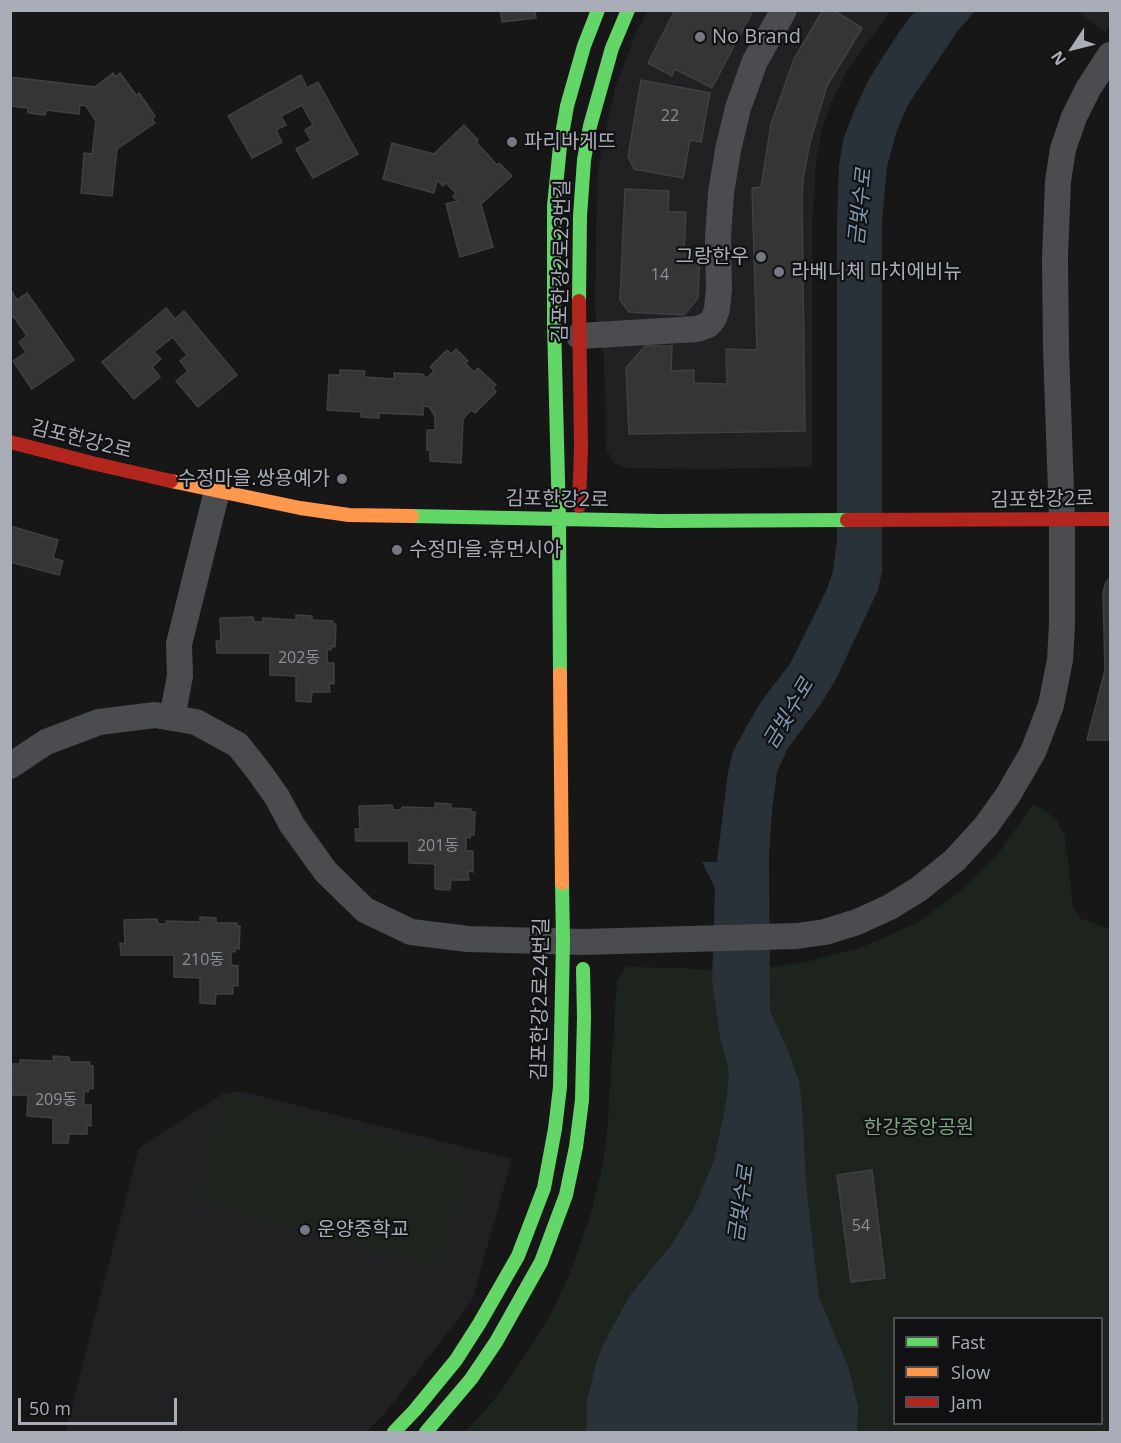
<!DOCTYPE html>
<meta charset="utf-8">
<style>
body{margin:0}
#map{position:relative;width:1121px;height:1443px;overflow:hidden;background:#171717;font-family:"Open Sans",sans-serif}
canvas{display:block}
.frame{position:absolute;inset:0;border:12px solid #a8adb8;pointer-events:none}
.legend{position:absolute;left:893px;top:1317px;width:210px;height:108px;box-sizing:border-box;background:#111113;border:2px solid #4d4f55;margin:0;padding:8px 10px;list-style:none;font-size:18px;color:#a8adb8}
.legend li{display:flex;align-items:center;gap:12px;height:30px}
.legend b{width:30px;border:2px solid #4d4f55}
.north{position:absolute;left:1043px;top:18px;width:60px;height:60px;-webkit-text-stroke:4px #111113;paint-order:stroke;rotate:235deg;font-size:16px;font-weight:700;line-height:24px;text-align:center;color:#a8adb8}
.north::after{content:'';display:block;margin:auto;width:21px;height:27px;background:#a8adb8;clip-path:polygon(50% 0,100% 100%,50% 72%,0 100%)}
.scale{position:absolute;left:18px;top:1398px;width:159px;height:27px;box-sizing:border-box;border:3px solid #a8adb8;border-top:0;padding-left:8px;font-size:18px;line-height:21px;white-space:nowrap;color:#a8adb8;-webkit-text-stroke:4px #111113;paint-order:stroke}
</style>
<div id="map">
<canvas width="1121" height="1443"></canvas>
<div class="frame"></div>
<ul class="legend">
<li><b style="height:8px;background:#63d668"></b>Fast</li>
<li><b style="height:8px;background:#ff974d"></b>Slow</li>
<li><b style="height:8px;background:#b3261e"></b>Jam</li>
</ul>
<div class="north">N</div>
<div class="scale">50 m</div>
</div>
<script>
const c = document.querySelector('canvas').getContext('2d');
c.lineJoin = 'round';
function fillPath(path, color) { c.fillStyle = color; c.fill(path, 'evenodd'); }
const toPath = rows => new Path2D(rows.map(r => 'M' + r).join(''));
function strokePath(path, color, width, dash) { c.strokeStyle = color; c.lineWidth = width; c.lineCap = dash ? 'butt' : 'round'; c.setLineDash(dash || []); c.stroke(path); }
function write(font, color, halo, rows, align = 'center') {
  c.font = font + ' "Open Sans","Noto Sans KR",sans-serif'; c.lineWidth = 4.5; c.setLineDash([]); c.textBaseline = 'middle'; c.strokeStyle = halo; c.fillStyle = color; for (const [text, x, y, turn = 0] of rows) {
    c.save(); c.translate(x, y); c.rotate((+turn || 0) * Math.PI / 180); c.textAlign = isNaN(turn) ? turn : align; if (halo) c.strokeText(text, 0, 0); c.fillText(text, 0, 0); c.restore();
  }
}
const built = toPath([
 [648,11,891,11,846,72,832,101,823,125,816,160,812,228,812,467,704,469,626,468,614,463,606,449,604,358,595,313,597,179,602,146,616,85,637,30],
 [1077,11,1110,11,1110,25,1105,32],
 [239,1091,512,1159,472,1301,385,1413,367,1432,65,1432,139,1148,223,1094]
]);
const green = toPath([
 [1033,804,1048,813,1057,821,1065,836,1073,907,1081,919,1110,929,1110,1432,466,1432,497,1396,527,1353,552,1312,570,1273,592,1210,601,1172,607,1134,617,980,626,967,683,968,732,972,806,962,860,948,919,922,963,889,998,854],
 [894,1318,1102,1318,1102,1424,894,1424],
 [223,1094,469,1161,440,1268,195,1201]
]);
const water = toPath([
 [915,11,975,11,957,32,909,103,897,130,887,166,882,221,882,571,878,590,835,681,820,705,788,748,777,772,772,810,769,854,770,1011,789,1053,799,1081,802,1103,806,1185,819,1297,849,1369,858,1407,857,1432,586,1432,587,1400,597,1361,604,1343,629,1297,672,1244,694,1208,714,1161,727,1098,729,1072,720,1036,712,981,715,888,702,862,717,862,728,772,733,751,760,703,790,664,827,589,833,571,837,541,837,222,839,166,843,140,855,109,869,79,899,32]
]);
const building = toPath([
 [500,10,535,10,536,18,502,22,500,10],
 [675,10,753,10,712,88,675,69,672,76,648,63,675,10],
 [823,10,833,10,862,28,827,86,810,142,803,179,802,199,805,431,629,434,626,368,645,346,672,346,671,371,694,370,694,383,727,384,726,349,757,350,752,188,761,187,771,124,794,59,823,10],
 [113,73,116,77,120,73,136,95,139,93,155,116,152,119,155,123,117,149,112,196,81,193,84,153,92,154,96,121,86,106,80,105,79,114,46,110,45,115,28,113,28,108,10,106,10,77,95,87,113,73],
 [301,75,307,88,318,82,358,154,313,178,296,149,311,141,305,130,313,125,302,105,281,116,286,125,276,130,282,142,252,158,228,116,301,75],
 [641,80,710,93,701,142,690,140,683,178,634,169,628,157,641,80],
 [464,125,478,140,476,142,497,165,499,163,512,176,481,204,493,247,460,257,446,204,458,201,453,197,456,193,446,183,443,186,437,180,434,193,383,179,392,143,434,154,464,125],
 [625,189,669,191,668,212,686,212,684,251,700,251,698,298,684,315,629,312,620,300,625,189],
 [10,289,17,300,27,293,74,360,32,389,13,361,26,352,19,342,27,336,14,317,10,319,10,289],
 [166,308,175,319,184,311,237,375,198,407,176,381,188,371,180,361,187,355,173,337,154,352,161,359,152,367,160,377,134,399,102,362,166,308],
 [456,349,468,361,465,363,474,372,478,368,496,385,493,388,496,392,475,413,471,410,463,419,461,463,430,461,430,450,427,450,427,430,435,430,435,416,429,407,423,406,423,415,379,413,379,418,361,417,361,412,327,410,329,375,340,375,340,370,365,371,364,377,394,379,394,373,422,374,427,378,434,371,430,367,447,350,451,354,456,349],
 [10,526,58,540,53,558,63,561,59,575,10,562,10,526],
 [1110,578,1110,740,1087,740,1105,670,1103,592,1106,582,1110,578],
 [296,615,312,616,312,620,333,621,332,624,336,624,335,647,332,646,331,650,327,649,327,663,334,663,334,684,329,683,330,692,312,692,311,702,296,701,296,676,270,675,270,653,217,653,216,641,221,641,220,618,253,617,254,622,263,622,263,618,296,620,296,615],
 [435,803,451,804,451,808,471,809,471,812,475,812,474,835,471,834,470,838,466,837,466,851,473,851,473,872,468,871,469,880,451,880,450,890,435,889,435,864,409,863,409,841,356,841,355,829,360,829,359,806,392,805,393,810,402,810,402,807,435,808,435,803],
 [200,917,216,918,216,923,237,923,236,926,240,926,239,949,236,948,235,952,231,951,231,965,238,966,238,986,233,985,233,994,216,994,215,1004,200,1003,200,978,174,977,174,955,121,955,120,943,125,944,124,920,157,919,158,924,167,924,166,921,200,922,200,917],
 [53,1056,69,1057,70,1062,90,1062,89,1065,93,1066,93,1089,89,1088,88,1092,84,1091,84,1105,91,1105,91,1126,87,1125,87,1134,69,1134,68,1143,53,1143,53,1118,27,1116,28,1095,10,1095,10,1059,11,1064,20,1064,20,1060,54,1061,53,1056],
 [872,1170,885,1278,851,1282,837,1175,872,1170]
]);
const street = toPath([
 [579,336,697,329,708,325,714,318,717,309,719,289,718,238,721,193,728,150,738,108,755,61,784,10],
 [172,718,180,676,179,644,217,491],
 [10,766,46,742,99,722,155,715,196,722,238,745,260,773,277,797,292,825,326,872,365,910,411,932,468,939,582,942,797,936,825,932,857,922,890,907,919,889,955,860,986,826,1008,795,1033,752,1051,705,1060,660,1062,624,1062,519,1056,350,1055,258,1058,181,1063,149,1074,117,1088,89,1110,55]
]);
const fast = toPath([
 [579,301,580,216,584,160,590,126,612,48,628,10],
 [412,516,660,521,847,520],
 [560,674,559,519,554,323,554,206,560,146,567,106,584,46,598,10],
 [394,1432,415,1410,456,1360,479,1324,518,1256,544,1188,555,1129,560,1087,563,941,562,883],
 [426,1432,471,1379,496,1342,541,1262,566,1195,576,1147,582,1100,584,1017,583,969]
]);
const slow = toPath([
 [171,481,300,508,349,515,412,516],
 [560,674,562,883]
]);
const jam = toPath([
 [10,442,92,463,171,481],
 [579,506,581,448,579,301],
 [847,520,1110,519]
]);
const markers = [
 [700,37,6,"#757880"],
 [512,142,6,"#757880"],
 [761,257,6,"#757880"],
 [779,272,6,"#757880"],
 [342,479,6,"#757880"],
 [397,550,6,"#757880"],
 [305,1230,6,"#757880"]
];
const numberNames = [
 ["22",670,116],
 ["14",660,275],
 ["202동",299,658],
 ["201동",438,846],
 ["210동",203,960],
 ["209동",56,1100],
 ["54",861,1226]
];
const poiNames = [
 ["No Brand",712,37],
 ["파리바게뜨",524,142],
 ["그랑한우",749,257,"right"],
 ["라베니체 마치에비뉴",791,272],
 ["수정마을.쌍용예가",330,479,"right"],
 ["수정마을.휴먼시아",409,550],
 ["운양중학교",317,1230]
];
const streetNames = [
 ["김포한강2로23번길",562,261,-89],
 ["김포한강2로",81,440,14],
 ["김포한강2로",557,500,1],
 ["김포한강2로",1042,500,-1],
 ["김포한강2로24번길",541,999,-89]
];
const parkNames = [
 ["한강중앙공원",919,1128]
];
const waterNames = [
 ["금빛수로",861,207,-84],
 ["금빛수로",789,714,-59],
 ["금빛수로",742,1204,-82]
];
fillPath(built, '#212123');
fillPath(green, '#1d241e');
fillPath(water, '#2a3239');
fillPath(building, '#353536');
strokePath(building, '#3f4043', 1.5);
strokePath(street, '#4b4c50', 26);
strokePath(fast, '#63d668', 14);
strokePath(slow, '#ff974d', 14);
strokePath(jam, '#b3261e', 14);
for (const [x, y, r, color] of markers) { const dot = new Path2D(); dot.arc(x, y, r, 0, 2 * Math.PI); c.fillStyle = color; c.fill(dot); strokePath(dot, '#111113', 2); }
write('16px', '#8b8f98', null, numberNames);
write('20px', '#a8adb8', '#111113', poiNames, 'left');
write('20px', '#a8adb8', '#111113', streetNames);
write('20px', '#7fa381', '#111113', parkNames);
write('italic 21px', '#7f9bb3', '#111113', waterNames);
</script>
